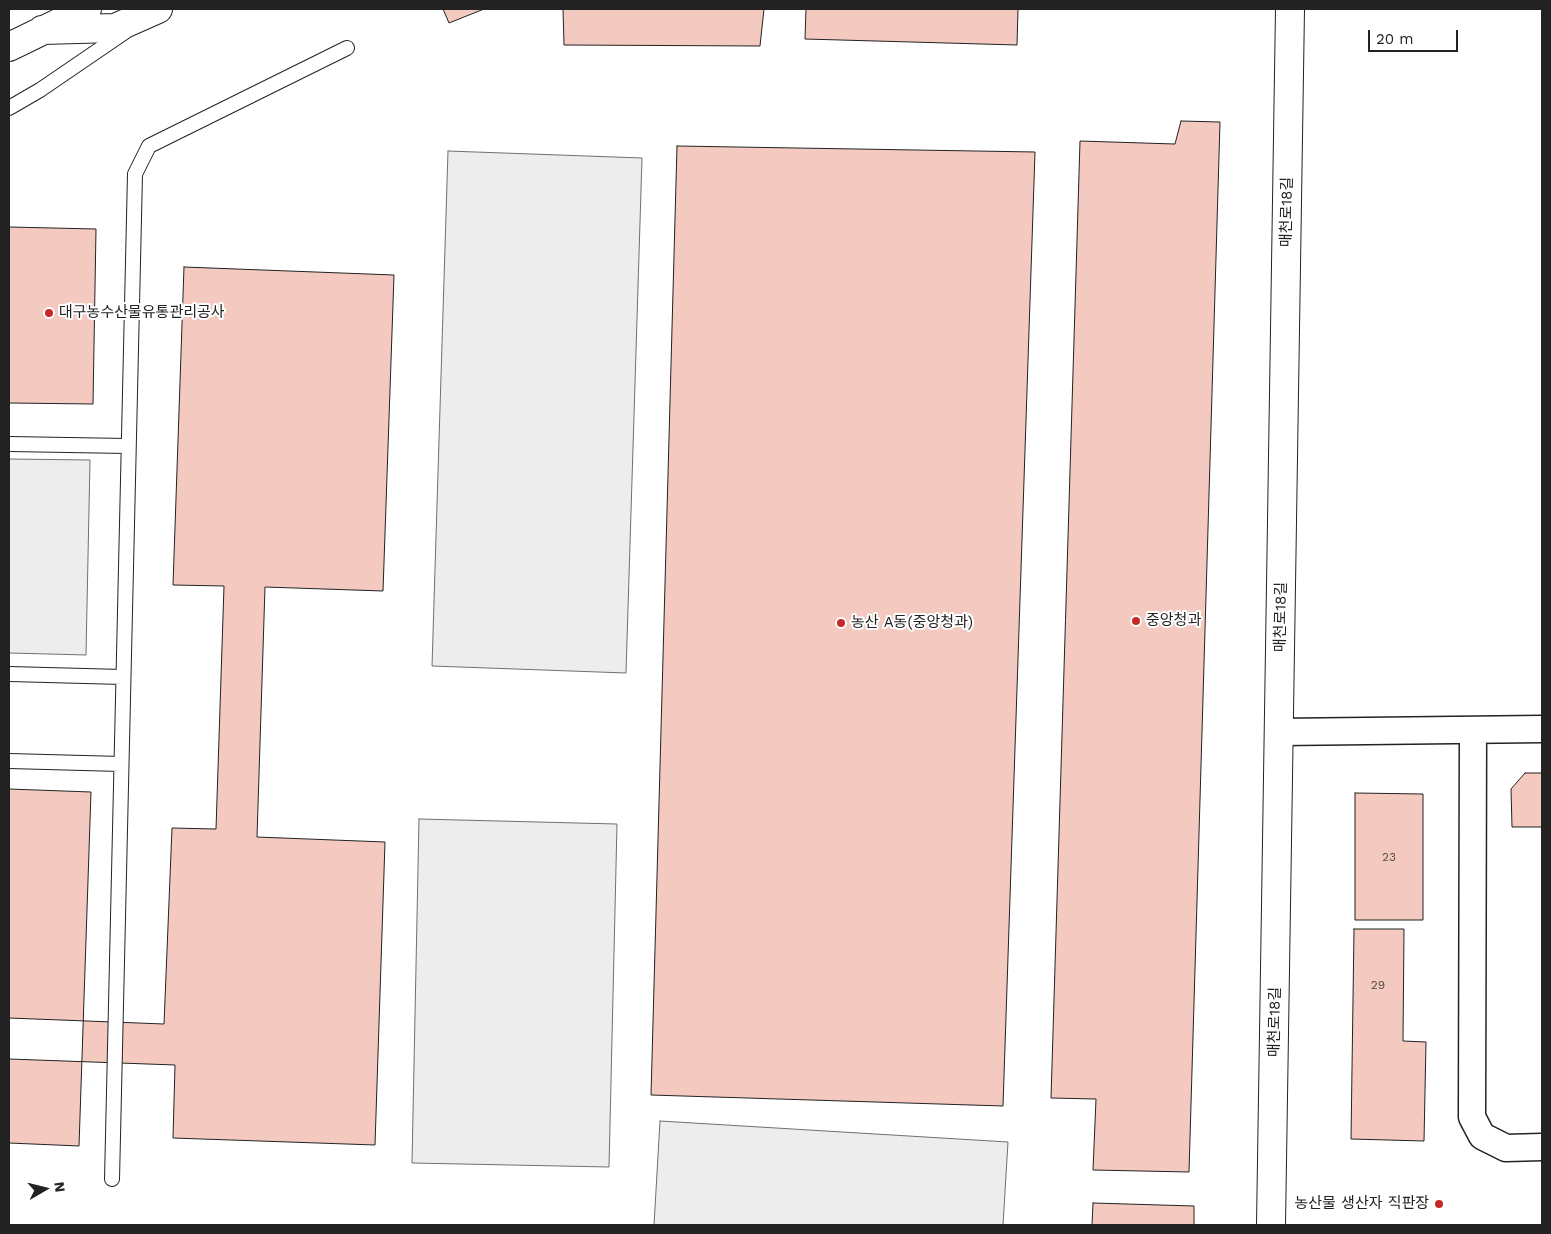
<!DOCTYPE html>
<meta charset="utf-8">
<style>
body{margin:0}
#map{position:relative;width:1551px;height:1234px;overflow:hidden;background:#fff;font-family:"Work Sans",sans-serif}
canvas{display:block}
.frame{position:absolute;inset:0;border:10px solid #222;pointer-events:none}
.north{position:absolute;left:20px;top:1164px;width:50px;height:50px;-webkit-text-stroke:4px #fff;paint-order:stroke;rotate:82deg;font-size:14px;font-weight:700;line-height:20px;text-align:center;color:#222}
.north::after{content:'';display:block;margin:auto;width:18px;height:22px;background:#222;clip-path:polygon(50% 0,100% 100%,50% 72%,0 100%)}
.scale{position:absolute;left:1368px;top:30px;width:90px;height:22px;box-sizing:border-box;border:2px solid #222;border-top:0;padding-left:6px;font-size:15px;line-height:18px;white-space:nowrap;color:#222;-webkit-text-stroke:4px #fff;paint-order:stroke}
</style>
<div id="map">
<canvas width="1551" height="1234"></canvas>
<div class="frame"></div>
<div class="north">N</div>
<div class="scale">20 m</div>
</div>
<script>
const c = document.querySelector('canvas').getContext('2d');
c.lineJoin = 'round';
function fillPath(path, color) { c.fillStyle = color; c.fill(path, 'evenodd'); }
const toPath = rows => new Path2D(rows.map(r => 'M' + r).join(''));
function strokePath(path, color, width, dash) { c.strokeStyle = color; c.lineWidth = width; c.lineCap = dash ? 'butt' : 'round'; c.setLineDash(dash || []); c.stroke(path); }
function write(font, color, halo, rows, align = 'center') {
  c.font = font + ' "Work Sans","Noto Sans KR",sans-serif'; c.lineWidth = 4; c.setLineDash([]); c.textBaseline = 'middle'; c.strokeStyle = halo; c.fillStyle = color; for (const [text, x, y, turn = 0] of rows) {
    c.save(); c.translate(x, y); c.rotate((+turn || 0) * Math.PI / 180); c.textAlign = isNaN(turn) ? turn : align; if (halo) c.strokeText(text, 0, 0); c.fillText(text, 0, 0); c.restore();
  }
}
const parking = toPath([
 [448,151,642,158,626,673,432,666,448,151],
 [9,459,90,460,86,655,9,653,9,459],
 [419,819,617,824,609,1167,412,1163,419,819],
 [660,1121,1008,1142,1003,1225,654,1225,660,1121]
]);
const building = toPath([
 [443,9,484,9,449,23,443,9],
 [563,9,764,9,760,46,564,45,563,9],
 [806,9,1018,9,1017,45,805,39,806,9],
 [1181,121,1220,122,1189,1172,1093,1170,1096,1099,1051,1098,1080,141,1175,144,1181,121],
 [677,146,1035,152,1003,1106,651,1095,677,146],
 [9,227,96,229,93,404,9,403,9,227],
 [184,267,394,275,383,591,265,587,257,837,385,842,375,1145,173,1138,175,1065,9,1059,9,1018,164,1024,172,828,216,829,224,586,173,585,184,267],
 [1525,773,1542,773,1542,827,1512,827,1511,789,1525,773],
 [9,789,91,792,79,1146,9,1143,9,789],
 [1355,793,1423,794,1423,920,1355,920,1355,793],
 [1354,929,1404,929,1403,1041,1426,1042,1424,1141,1351,1139,1354,929],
 [1093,1203,1194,1206,1194,1225,1092,1225,1093,1203]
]);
const service = toPath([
 [9,108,40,90,125,32],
 [9,444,127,446],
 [9,674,123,677],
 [9,761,121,764],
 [112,1179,135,174,149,146,347,48]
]);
const minor = toPath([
 [1473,730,1472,1117,1482,1136,1506,1148,1542,1147],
 [1279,732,1542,729]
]);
const secondary = toPath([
 [42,30,115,28,158,9],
 [9,47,87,9],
 [1271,1225,1290,9]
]);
const markers = [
 [49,313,5,"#c62828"],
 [1136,621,5,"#c62828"],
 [841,623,5,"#c62828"],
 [1439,1204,5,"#c62828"]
];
const numberNames = [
 ["23",1389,857],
 ["29",1378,985]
];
const streetNames = [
 ["매천로18길",1287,212,-89],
 ["매천로18길",1281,617,-89],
 ["매천로18길",1275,1022,-89]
];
const poiNames = [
 ["대구농수산물유통관리공사",59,313],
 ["중앙청과",1146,621],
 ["농산 A동(중앙청과)",851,623],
 ["농산물 생산자 직판장",1429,1204,"right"]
];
fillPath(parking, '#ededed');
strokePath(parking, '#6f6f6f', 1);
fillPath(building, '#f3c9c0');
strokePath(building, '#222', 1);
strokePath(service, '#222', 16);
strokePath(minor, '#222', 29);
strokePath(secondary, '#222', 30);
strokePath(service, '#fff', 14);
strokePath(minor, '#fff', 26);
strokePath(secondary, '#fff', 28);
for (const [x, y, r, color] of markers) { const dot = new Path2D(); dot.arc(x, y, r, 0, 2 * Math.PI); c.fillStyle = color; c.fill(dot); strokePath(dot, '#fff', 2); }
write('12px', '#564c4a', null, numberNames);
write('15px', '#222', '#fff', streetNames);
write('15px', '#222', '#fff', poiNames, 'left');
</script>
